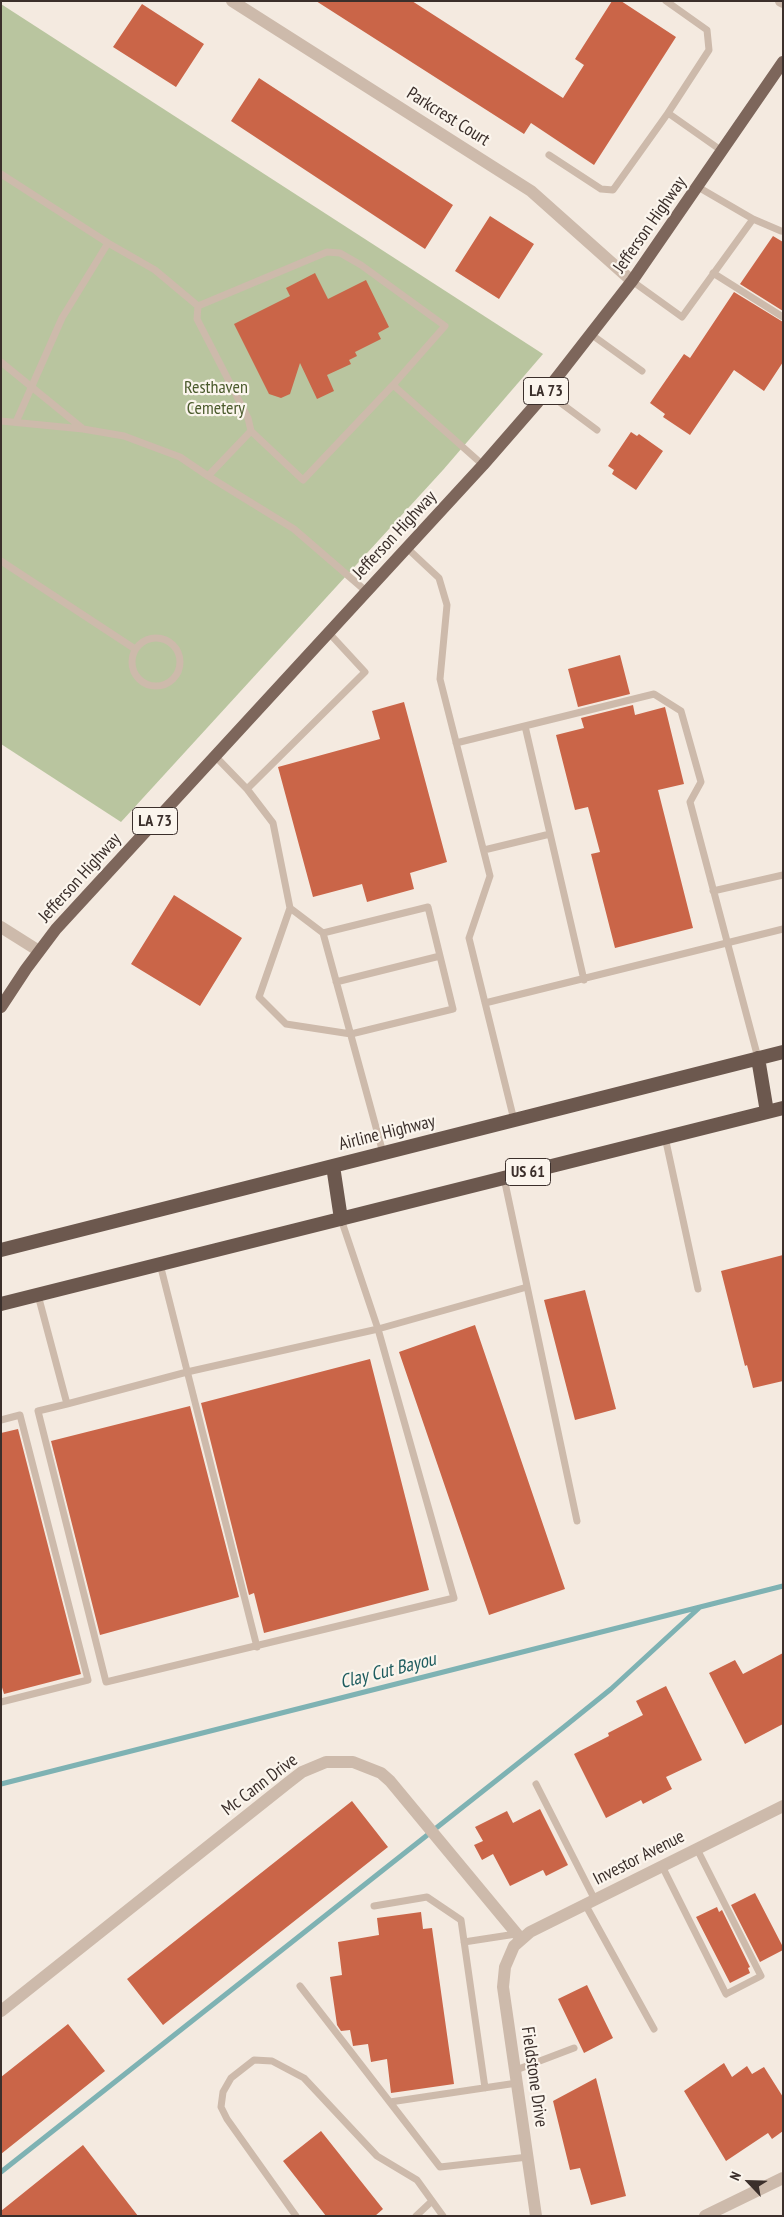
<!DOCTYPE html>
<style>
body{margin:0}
#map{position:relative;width:784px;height:2217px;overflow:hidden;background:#f4eae0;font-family:"PT Sans Narrow",sans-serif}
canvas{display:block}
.frame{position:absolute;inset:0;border:2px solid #3b2f2b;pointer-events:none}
.north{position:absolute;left:724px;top:2157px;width:50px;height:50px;-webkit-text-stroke:4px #fbf5ed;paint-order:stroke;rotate:294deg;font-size:14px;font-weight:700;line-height:20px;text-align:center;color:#3b2f2b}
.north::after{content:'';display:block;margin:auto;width:18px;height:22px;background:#3b2f2b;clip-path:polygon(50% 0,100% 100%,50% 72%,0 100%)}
</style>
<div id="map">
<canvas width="784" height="2217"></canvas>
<div class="frame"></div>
<div class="north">N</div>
</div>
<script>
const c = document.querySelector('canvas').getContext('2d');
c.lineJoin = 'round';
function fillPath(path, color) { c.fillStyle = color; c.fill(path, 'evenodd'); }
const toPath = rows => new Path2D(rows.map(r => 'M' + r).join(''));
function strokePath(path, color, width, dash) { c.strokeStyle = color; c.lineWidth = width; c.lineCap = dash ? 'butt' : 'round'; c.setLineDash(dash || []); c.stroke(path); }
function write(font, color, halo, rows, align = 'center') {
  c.font = font + ' "PT Sans Narrow",sans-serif'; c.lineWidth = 4.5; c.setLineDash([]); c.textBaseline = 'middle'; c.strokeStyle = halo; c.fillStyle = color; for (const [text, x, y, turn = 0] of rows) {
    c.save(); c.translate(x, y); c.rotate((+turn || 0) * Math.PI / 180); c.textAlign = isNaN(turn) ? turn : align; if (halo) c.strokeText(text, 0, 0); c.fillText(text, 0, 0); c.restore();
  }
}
const green = toPath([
 [1,4,543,354,443,470,121,822,1,744]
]);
const stream = toPath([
 [1,1784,783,1586],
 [1,2172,564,1727,611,1689,699,1608]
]);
const building = toPath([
 [316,1,412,1,563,98,584,65,575,59,612,1,621,1,676,37,594,165,531,123,524,134],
 [142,4,204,44,176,87,113,47],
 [259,78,453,205,425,249,231,121],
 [490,216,534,244,499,299,455,271],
 [773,236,783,242,783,311,740,284],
 [315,273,328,299,366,280,389,327,378,333,381,339,355,352,357,356,349,360,351,364,327,375,334,391,317,399,300,363,290,394,281,398,269,394,234,324,290,296,286,288],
 [734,292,783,322,783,362,764,391,734,370,690,435,663,417,665,414,650,403,684,354,690,358],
 [631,432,637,436,639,434,663,451,636,490,612,474,614,470,608,466],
 [620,655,630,694,578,707,568,669],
 [404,702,447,862,410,873,414,889,367,902,362,884,313,897,278,767,380,739,372,711],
 [633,705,635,715,665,707,684,784,658,790,693,928,615,948,591,854,600,852,588,807,575,810,556,735,584,728,581,718],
 [174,895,242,938,200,1006,131,964],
 [783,1255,783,1381,753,1388,747,1365,745,1366,721,1271],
 [585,1290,616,1409,575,1420,544,1300],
 [475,1325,565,1589,489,1615,399,1352],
 [370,1359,429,1590,264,1633,254,1593,249,1595,201,1403],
 [190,1406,239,1597,100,1635,51,1441],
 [18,1429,81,1674,4,1694,1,1684,1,1433],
 [783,1653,783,1724,745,1744,709,1673,735,1660,743,1674],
 [666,1686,702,1760,666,1777,672,1789,643,1804,641,1800,606,1818,574,1754,609,1736,608,1733,643,1715,636,1701],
 [352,1801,388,1847,163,2025,127,1979],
 [540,1809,568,1865,546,1876,543,1870,510,1886,493,1854,482,1860,474,1845,483,1841,475,1827,507,1811,513,1823],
 [755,1893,783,1947,783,1950,760,1962,731,1905],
 [717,1907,719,1912,722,1910,750,1967,748,1968,750,1973,730,1983,696,1917],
 [421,1912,423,1929,432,1928,454,2084,391,2093,387,2059,371,2062,368,2044,353,2046,350,2030,341,2031,337,2025,330,1977,342,1975,338,1942,379,1935,377,1918],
 [587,1985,613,2038,584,2053,558,1999],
 [68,2024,105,2071,1,2154,1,2077],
 [724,2063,732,2077,747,2066,752,2074,764,2067,783,2097,783,2131,772,2139,768,2133,726,2161,684,2091],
 [596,2078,626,2196,591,2205,580,2168,570,2170,553,2101],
 [321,2131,383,2209,375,2216,326,2216,283,2161],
 [83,2145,138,2216,1,2216,1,2211]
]);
const service = toPath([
 [666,1,707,30,709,50,668,113,722,151],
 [549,155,601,189,613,190,668,113],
 [1,174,108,243],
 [753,219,781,231],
 [713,273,783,317],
 [632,281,682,317,753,219,698,187],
 [592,335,642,371],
 [1,362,82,428],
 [546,392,597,430],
 [1,421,83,429,124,436,180,457,208,476],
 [16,422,62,318,108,243,155,270,198,306],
 [251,431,248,418,197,319,198,306,327,252,340,253,361,265,445,326,393,385],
 [407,548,439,578,447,605,440,679,490,876,469,938,514,1120],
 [1,561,135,649],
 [367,592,294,529,208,476,251,431,303,480,393,385,483,465],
 '132 662a24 24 0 1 1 48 0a24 24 0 1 1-48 0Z',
 [525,726,584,980],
 [456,743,654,694,681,711,701,782,690,802,758,1058],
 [215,756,247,789,365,672,329,633],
 [247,789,273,823,290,908,323,933,383,1153],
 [484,850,550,834],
 [713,891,783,875],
 [290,908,259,997,286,1024,351,1034,453,1009,428,907,323,933],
 [336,982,440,956],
 [485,1003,783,929],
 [665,1137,698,1289],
 [504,1178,577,1521],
 [160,1264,257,1647],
 [38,1295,67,1404,38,1411,106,1682,454,1598,378,1329,341,1219],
 [67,1404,187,1372,378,1329,527,1287],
 [1,1420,20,1415,88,1680,1,1702],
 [536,1784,595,1900],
 [662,1866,726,1994,761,1976,697,1849],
 [585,1904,654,2029],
 [374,1906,427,1897,461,1920,485,2088],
 [464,1942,516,1934],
 [300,1986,440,2167,528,2157],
 [516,2070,574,2048],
 [390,2102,517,2083],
 [296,2216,227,2119,221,2107,223,2092,231,2078,254,2060,272,2061,304,2078,377,2156,417,2180,443,2216],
 [416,2216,432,2201]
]);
const minor = toPath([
 [232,1,531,191,632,281],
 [781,1,783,2],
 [1,927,39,951],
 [1,2011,289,1782,302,1772,326,1762,353,1762,381,1773,390,1781,521,1939],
 [536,2216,503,1987,505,1967,514,1946,530,1932,783,1806],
 [705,2216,783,2178]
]);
const primary = toPath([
 [1,1007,26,969,56,929,483,465,537,403,632,281,783,62]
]);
const trunk = toPath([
 [758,1058,767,1112],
 [333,1166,341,1219],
 [1,1250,783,1052],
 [1,1304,783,1108]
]);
const shields = [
 [546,391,45],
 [155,821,45],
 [528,1172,45]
];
const shieldNames = [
 ["LA 73",546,391],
 ["LA 73",155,821],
 ["US 61",528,1172]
];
const streetNames = [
 ["Parkcrest Court",448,117,32],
 ["Jefferson Highway",650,225,-55],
 ["Jefferson Highway",395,535,-47],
 ["Jefferson Highway",80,878,-48],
 ["Airline Highway",387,1133,-14],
 ["Mc Cann Drive",260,1785,-37],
 ["Investor Avenue",639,1858,-27],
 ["Fieldstone Drive",534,2077,82]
];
const parkNames = [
 ["Resthaven",216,388],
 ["Cemetery",216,409]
];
const waterNames = [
 ["Clay Cut Bayou",388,1671,-14]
];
fillPath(green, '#b9c59f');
strokePath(stream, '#7eb2b3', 5);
fillPath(building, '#ca6548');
strokePath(service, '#cdbaab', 7);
strokePath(minor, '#cdbaab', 12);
strokePath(primary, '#7d665b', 12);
strokePath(trunk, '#6c584e', 14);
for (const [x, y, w] of shields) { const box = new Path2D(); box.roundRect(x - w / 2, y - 13.5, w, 27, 4); c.fillStyle = '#fbf5ed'; c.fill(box); strokePath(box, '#3b2f2b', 1); }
write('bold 16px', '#3b2f2b', null, shieldNames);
write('18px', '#3b2f2b', '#fbf5ed', streetNames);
write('18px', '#4b5b2d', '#fbf5ed', parkNames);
write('italic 19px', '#1e5c5f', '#fbf5ed', waterNames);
</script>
